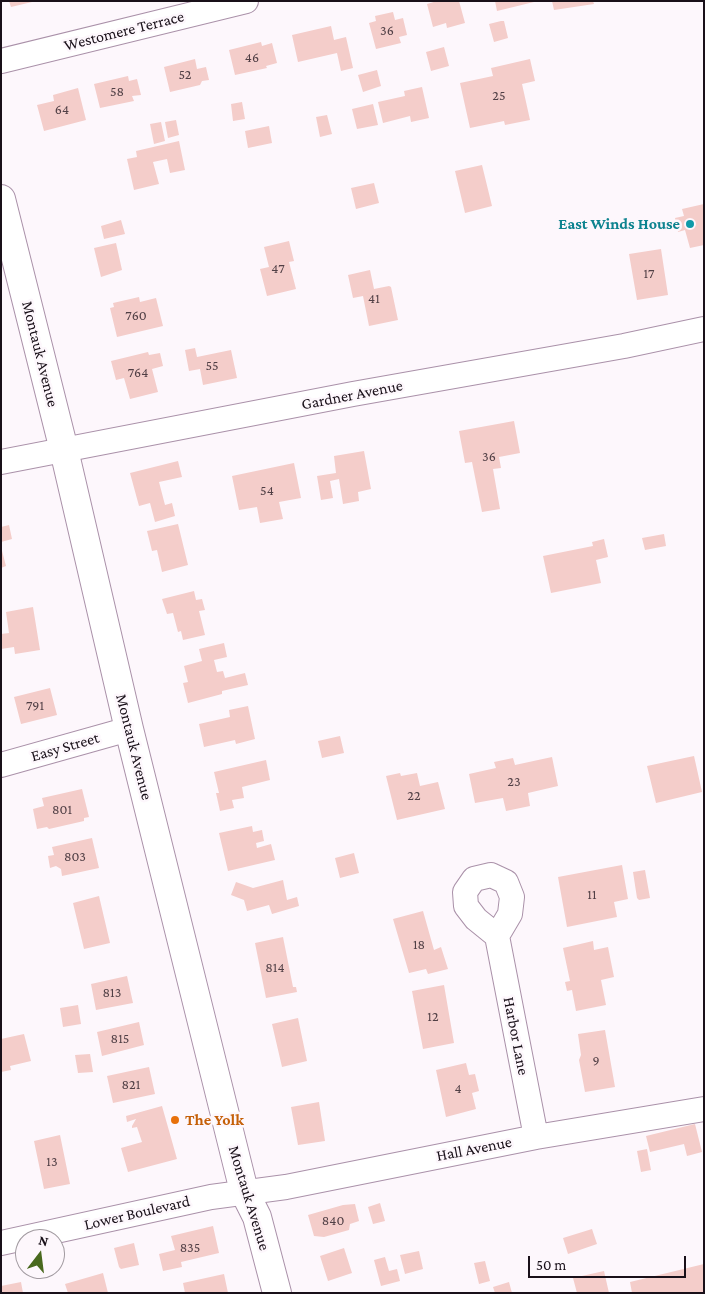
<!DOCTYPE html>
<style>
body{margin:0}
#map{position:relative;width:705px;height:1294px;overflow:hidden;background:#fdf7fc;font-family:"Crimson Pro",serif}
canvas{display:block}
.frame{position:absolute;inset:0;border:2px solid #191019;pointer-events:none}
.north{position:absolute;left:15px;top:1229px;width:50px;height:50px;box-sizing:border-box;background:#fdf7fc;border:1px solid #a29ba1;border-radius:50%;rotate:15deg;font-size:14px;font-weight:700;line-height:20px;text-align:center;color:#191019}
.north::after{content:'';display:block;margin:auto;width:18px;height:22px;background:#49691e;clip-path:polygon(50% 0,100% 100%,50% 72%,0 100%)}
.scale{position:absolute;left:528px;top:1256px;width:158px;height:22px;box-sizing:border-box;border:2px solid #191019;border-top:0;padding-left:6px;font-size:15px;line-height:18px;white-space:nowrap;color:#191019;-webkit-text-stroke:4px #fdf7fc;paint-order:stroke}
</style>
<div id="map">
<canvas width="705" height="1294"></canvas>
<div class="frame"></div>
<div class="north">N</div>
<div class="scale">50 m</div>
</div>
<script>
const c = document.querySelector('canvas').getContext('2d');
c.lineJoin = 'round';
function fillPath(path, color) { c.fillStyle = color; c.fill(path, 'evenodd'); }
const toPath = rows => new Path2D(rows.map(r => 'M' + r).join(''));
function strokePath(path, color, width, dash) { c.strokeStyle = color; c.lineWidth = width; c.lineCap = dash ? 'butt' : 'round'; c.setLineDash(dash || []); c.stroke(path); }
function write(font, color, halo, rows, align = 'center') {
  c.font = font + ' "Crimson Pro",serif'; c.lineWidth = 5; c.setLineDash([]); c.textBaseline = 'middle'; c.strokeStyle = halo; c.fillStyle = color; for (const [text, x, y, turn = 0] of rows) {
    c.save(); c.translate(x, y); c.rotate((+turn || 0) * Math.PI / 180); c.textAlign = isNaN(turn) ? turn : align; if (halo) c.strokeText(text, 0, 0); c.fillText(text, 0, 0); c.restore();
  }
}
const building = toPath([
 [9,1,32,1,32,2,11,7],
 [437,1,459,1,465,23,447,28,446,23,433,27,427,4],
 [495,1,534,1,534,2,497,11],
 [552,1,593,1,594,4,554,10],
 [393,12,395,20,403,18,407,35,399,37,401,43,376,49,369,23,376,21,375,16],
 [501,21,504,21,508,38,494,42,489,24],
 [331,26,334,40,346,37,353,68,341,71,337,53,298,62,292,35],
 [261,42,262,46,272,43,277,63,266,66,267,68,235,75,229,50],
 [444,47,449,66,431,71,426,52],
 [195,59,197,69,206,67,209,80,202,81,200,85,170,92,164,67],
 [530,59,535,81,522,84,530,120,505,125,504,121,470,128,460,83,493,76,491,68],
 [377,70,381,86,363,92,358,75],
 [128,76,129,81,137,79,141,95,132,96,134,101,100,108,94,84],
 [422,87,429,118,411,122,410,116,383,123,378,102,405,96,404,91],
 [78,88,86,120,44,131,37,105,54,101,53,95],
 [242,102,245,119,233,121,231,104],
 [373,104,378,125,357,129,352,109],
 [327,115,332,134,320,137,316,117],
 [176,120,179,135,168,138,165,122],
 [161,122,165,141,154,144,150,124],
 [269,126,272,143,248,148,245,131],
 [179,141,185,170,170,173,167,159,153,162,159,184,134,190,127,159,137,157,136,151],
 [482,165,492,206,465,213,455,171],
 [374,183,379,203,356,209,351,188],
 [704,204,704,245,690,248,685,230,678,232,675,218,684,216,682,209],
 [121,220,125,234,104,239,101,226],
 [289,241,294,261,289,262,296,289,267,296,260,269,269,267,264,247],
 [116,243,122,270,101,277,94,248],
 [661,249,668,295,637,300,629,254],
 [370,270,374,289,389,286,391,287,398,320,369,326,363,296,353,298,348,275],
 [139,297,140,302,156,298,163,326,117,337,110,308,114,307,113,303],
 [195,348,197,357,231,350,237,378,203,385,200,369,189,371,185,350],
 [148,352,149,355,160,353,163,366,152,369,158,392,130,399,124,378,116,380,111,361],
 [514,421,520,453,499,457,501,468,493,469,500,509,482,512,472,462,465,463,459,431],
 [364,451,371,489,358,492,359,501,343,504,339,479,330,481,333,498,321,500,317,476,336,473,334,456],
 [178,461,182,477,159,482,165,505,172,503,175,516,155,522,150,503,139,506,130,473],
 [294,463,301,498,279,502,283,519,260,523,257,507,239,510,232,476],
 [178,524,188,565,162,572,157,550,152,551,147,531],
 [9,525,12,539,1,542,1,527],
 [664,534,666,546,645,550,642,538],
 [604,539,608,557,596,560,601,583,551,593,543,556,593,546,592,542],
 [1,547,6,566,1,568],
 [194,591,196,600,202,599,205,610,199,611,205,635,183,640,181,631,178,632,173,613,167,614,162,599],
 [33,607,40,650,15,654,14,647,1,649,1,634,9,633,6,612],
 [224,643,227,657,214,660,217,672,223,671,225,678,245,673,248,685,222,691,222,694,188,703,183,683,188,682,184,666,202,661,199,649],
 [50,688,57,715,21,724,14,697],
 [248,706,255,739,236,744,235,740,204,747,199,724,230,717,229,710],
 [340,736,344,753,322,758,318,741],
 [694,756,702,792,656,803,647,766],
 [552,757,558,786,528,793,530,806,506,811,503,798,475,803,469,774,496,768,494,762,513,758,515,765],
 [266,760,270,780,242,787,244,798,232,800,234,808,220,811,216,793,219,793,214,772],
 [400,773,401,776,417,773,420,786,438,782,445,809,397,820,386,776],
 [82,789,89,817,84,818,84,821,49,829,47,827,37,829,33,809,44,806,42,798],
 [252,826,253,832,262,830,264,841,256,843,257,848,271,844,275,860,228,871,219,833],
 [92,838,99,868,62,876,61,869,56,866,50,868,48,856,54,855,52,847],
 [354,853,359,873,340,878,335,858],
 [622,865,628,899,614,902,617,917,567,927,558,877],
 [645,870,650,898,639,900,637,898,633,872],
 [283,880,287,900,297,897,299,906,272,914,269,905,247,911,244,900,231,895,236,882,253,888],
 [99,896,110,943,84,949,73,903],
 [423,911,434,950,441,947,448,969,428,974,426,969,409,973,393,919],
 [283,937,293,987,296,987,297,992,266,998,255,943],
 [593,941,594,950,608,947,614,977,601,980,606,1005,576,1011,572,990,567,991,565,982,570,981,563,948],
 [127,976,133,1003,96,1010,91,984],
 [444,985,454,1043,423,1049,412,991],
 [78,1005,81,1024,63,1027,60,1008],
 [298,1018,307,1061,282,1067,272,1024],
 [139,1022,144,1045,102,1056,97,1032],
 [605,1030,615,1087,585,1092,579,1060,581,1055,578,1034],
 [24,1034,31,1061,10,1066,11,1070,1,1072,1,1039],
 [90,1054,93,1072,78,1073,75,1055],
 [466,1063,469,1075,475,1074,479,1091,472,1093,476,1109,446,1117,436,1070],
 [149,1067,155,1094,113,1103,107,1076],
 [319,1102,325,1141,298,1145,291,1107],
 [162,1106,177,1159,128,1172,121,1148,142,1142,137,1127,132,1128,132,1126,136,1119,127,1122,126,1116],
 [695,1124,702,1152,687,1156,684,1144,650,1152,646,1136],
 [60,1135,70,1184,44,1189,34,1141],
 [647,1149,651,1170,641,1172,637,1151],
 [380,1203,385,1221,373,1224,368,1207],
 [355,1204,359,1221,350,1224,349,1230,324,1237,314,1236,308,1215,343,1205],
 [213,1226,219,1253,181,1262,182,1267,163,1271,159,1254,175,1250,171,1236],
 [592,1229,597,1244,568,1254,563,1238],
 [134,1243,139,1265,121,1269,119,1267,114,1248],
 [344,1248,352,1273,328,1281,320,1256],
 [419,1251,423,1269,405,1274,400,1255],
 [385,1257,389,1271,397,1269,400,1281,381,1286,374,1260],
 [485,1261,490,1281,479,1284,474,1263],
 [704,1264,704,1293,632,1293,630,1282],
 [604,1271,609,1293,577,1293,573,1278],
 [103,1273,108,1293,68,1293,65,1284],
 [224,1274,228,1293,185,1293,183,1283],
 [21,1282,23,1293,1,1293,1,1286],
 [509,1282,512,1293,495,1293,493,1287]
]);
const minor = toPath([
 [1,61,246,1],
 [1,462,353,394,624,346,704,329],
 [1,765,129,729],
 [497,936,476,919,466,906,465,892,474,879,491,875,506,882,512,897,510,914,497,936,536,1137],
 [1,1243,211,1197,286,1187,536,1137,704,1109]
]);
const tertiary = toPath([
 [1,199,64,450,129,729,244,1191,257,1217,277,1293]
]);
const markers = [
 [690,224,5,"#0f9aa8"],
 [175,1120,5,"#e8710a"]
];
const numberNames = [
 ["36",387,31],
 ["46",252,58],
 ["52",185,75],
 ["58",117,92],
 ["25",499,96],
 ["64",62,110],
 ["47",278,269],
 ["17",649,274],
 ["41",374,299],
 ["760",136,316],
 ["55",212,366],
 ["764",138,373],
 ["36",489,457],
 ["54",267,491],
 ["791",35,706],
 ["23",514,782],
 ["22",414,796],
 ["801",62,810],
 ["803",75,857],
 ["11",592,895],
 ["18",419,945],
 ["814",275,968],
 ["813",112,993],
 ["12",433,1017],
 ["815",120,1039],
 ["9",596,1061],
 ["821",131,1085],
 ["4",458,1089],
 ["13",52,1162],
 ["840",333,1221],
 ["835",190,1248]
];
const streetNames = [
 ["Westomere Terrace",124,31,-14],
 ["Montauk Avenue",40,354,76],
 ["Gardner Avenue",352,395,-11],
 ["Easy Street",65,747,-16],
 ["Montauk Avenue",134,747,76],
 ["Harbor Lane",516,1036,79],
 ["Hall Avenue",474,1149,-11],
 ["Montauk Avenue",249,1198,73],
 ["Lower Boulevard",137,1213,-13]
];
const cultureNames = [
 ["East Winds House",680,224]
];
const foodNames = [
 ["The Yolk",185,1120]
];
fillPath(building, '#f4cdca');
strokePath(minor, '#aa91a9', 26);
strokePath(tertiary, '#aa91a9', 30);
strokePath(minor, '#fff', 24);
strokePath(tertiary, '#fff', 28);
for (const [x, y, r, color] of markers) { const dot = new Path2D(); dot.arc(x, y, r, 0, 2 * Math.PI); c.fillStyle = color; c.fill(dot); strokePath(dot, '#fdf7fc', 2); }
write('14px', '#503f45', null, numberNames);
write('16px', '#191019', '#fdf7fc', streetNames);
write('bold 16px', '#0d838f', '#fdf7fc', cultureNames, 'right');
write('bold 16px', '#c56008', '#fdf7fc', foodNames, 'left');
</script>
